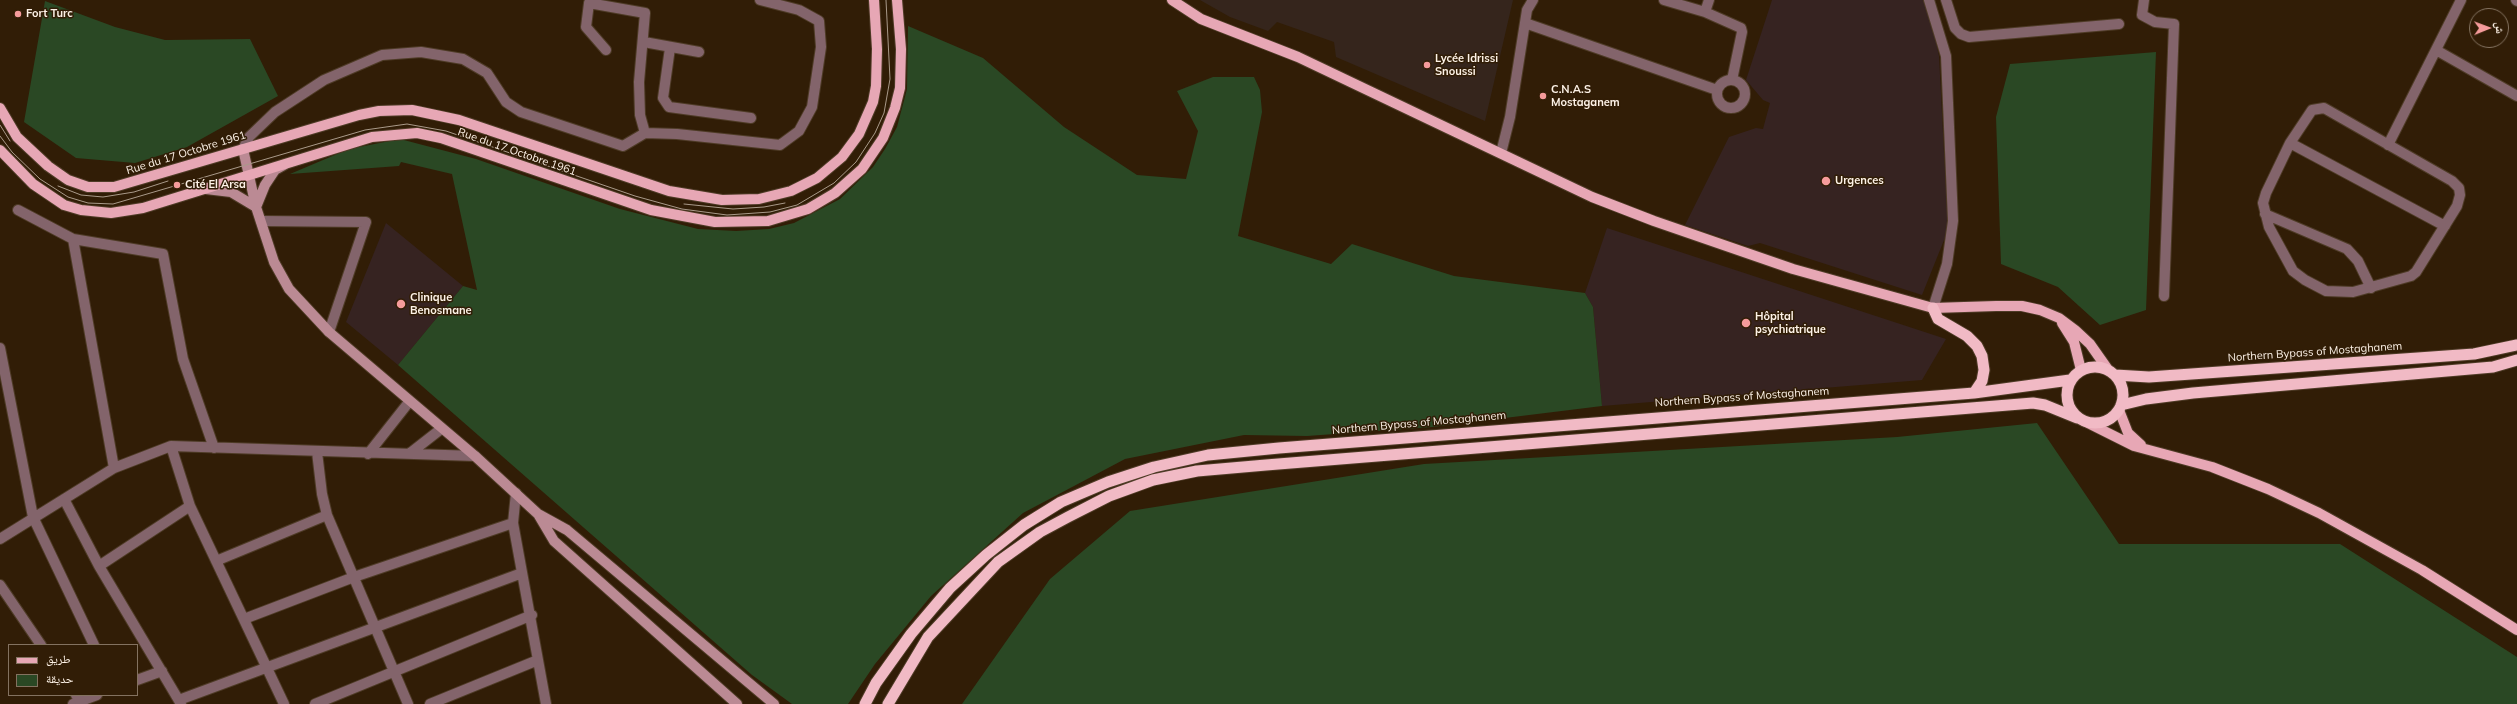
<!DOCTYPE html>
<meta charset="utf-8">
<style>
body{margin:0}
#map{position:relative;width:2517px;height:704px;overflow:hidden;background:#311d06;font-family:Mulish,"Noto Naskh Arabic",sans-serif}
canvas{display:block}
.legend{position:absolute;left:8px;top:644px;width:130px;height:52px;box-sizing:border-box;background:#311d06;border:1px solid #837260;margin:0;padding:5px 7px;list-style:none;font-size:12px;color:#fdf2e7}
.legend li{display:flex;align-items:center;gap:8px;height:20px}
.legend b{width:20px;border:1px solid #837260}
.north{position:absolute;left:2469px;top:8px;width:40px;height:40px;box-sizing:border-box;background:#311d06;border:1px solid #837260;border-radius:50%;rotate:89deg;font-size:11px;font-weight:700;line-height:16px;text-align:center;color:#fdf2e7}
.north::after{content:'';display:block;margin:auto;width:14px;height:18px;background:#f59b9b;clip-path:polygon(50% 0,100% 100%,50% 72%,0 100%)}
</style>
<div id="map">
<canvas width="2517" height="704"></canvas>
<ul class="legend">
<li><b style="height:5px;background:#e7a7b5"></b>طريق</li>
<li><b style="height:11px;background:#2a4824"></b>حديقة</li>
</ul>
<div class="north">ش</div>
</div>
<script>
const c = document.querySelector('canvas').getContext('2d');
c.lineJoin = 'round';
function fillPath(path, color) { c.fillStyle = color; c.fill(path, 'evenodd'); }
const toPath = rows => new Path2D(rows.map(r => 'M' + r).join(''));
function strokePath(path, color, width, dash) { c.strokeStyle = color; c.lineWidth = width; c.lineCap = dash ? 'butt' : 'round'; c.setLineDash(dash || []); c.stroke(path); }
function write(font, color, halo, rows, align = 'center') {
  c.font = font + ' Mulish,sans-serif'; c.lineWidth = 3; c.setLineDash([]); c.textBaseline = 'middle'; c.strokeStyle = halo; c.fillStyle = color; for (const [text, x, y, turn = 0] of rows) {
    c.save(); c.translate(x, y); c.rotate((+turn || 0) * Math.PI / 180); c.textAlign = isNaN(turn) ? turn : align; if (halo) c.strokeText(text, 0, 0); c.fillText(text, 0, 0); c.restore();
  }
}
const education = toPath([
 [1200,0,1513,0,1485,121,1336,57,1334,42,1277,22,1268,31,1230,17]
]);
const medical = toPath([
 [1772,0,1927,0,1939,56,1948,230,1922,295,1760,243,1748,246,1685,225,1729,137,1756,128,1763,129,1770,103,1763,100,1746,80],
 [386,223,463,286,398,365,346,322],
 [1607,228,1946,339,1922,380,1602,406,1593,307,1585,293]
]);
const green = toPath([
 [45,1,115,27,165,40,250,39,278,96,187,147,135,163,76,158,24,122],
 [908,26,983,58,1064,127,1137,175,1186,179,1198,131,1177,91,1213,77,1254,77,1260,90,1262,112,1238,236,1331,264,1352,244,1454,276,1585,293,1593,307,1602,406,1432,427,1307,436,1244,435,1125,459,1023,513,931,596,875,664,848,704,792,704,752,675,398,365,463,286,477,290,452,174,401,162,399,166,290,174,349,149,400,139,476,159,620,209,698,229,736,231,769,229,794,223,840,199,873,167,885,149,897,127,907,89],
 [2156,52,2146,310,2100,325,2058,287,2001,264,1996,117,2010,64],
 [2037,423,2119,544,2340,544,2517,657,2517,704,962,704,1050,579,1130,511,1424,464,1897,437]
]);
const minor = toPath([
 [1664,0,1705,12,1741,28,1742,32,1732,80],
 [1929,0,1946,56,1953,221,1947,264,1933,308],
 [1946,0,1955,28,1961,34,1969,37,2119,24],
 [2144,0,2142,15,2155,22,2174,24,2164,296],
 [2516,0,2517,1],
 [1705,12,1709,0],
 [1525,23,1717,90],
 [644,42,699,52],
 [670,48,663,98,669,107,751,118],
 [606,50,586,27,589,3,645,13,639,82,640,115,645,133],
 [2436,50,2517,96],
 '1717 94a14 14 0 1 1 28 0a14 14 0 1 1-28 0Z',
 [2324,108,2452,181,2459,188,2460,195,2457,206,2416,272,2411,276,2353,292,2326,291,2305,280,2293,271,2269,227,2263,203,2266,193,2290,143,2312,110,2324,108],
 [2290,143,2445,226],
 [2388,145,2461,0],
 [243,149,249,137,275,112,324,80,382,55,421,52,463,59,487,73,506,102,521,112,623,146,645,133,677,134,780,145,799,131,812,107,821,47,819,21,799,10,760,0],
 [1501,153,1510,117,1527,10,1533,0],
 [18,210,73,239,163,254,183,359,214,448],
 [2265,214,2347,249,2358,261,2371,288],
 [261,221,366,222,329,332],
 [73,239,114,468],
 [0,348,33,517,94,645],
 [171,446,190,506,284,704],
 [317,452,322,494,327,515,408,704],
 [368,454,409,402],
 [409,454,441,429],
 [516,493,513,523,546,704],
 [64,499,99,566,181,704],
 [0,539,114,468,171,446,475,456],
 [216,561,327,515],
 [99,566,190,506],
 [244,619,354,577,513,523],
 [137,680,162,671],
 [179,700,522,573],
 [73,704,97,695],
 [315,704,532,615],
 [430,704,538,660]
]);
const tertiary = toPath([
 [0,585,41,645],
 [76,695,82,704]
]);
const secondary = toPath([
 [243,149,256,207,274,262,289,289,329,332,475,456,538,514,567,530,774,704],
 [206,189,231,192,256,207],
 [256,207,265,185,275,170,284,165],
 [538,514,554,541,737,704]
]);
const primary = toPath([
 [1172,0,1201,19,1298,57,1592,197,1654,221,1793,269,1933,308,1996,306,2022,306,2040,310,2059,318,2075,330,2090,344,2109,371],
 [0,108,17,137,48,166,68,180,88,187,114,187,359,115,379,111,412,110,459,120,669,191,722,200,759,199,791,191,817,178,842,157,859,134,873,102,876,86,877,49,874,0],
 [0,150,33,184,64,205,81,210,111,213,143,208,372,137,417,133,441,138,651,210,715,222,768,221,808,209,835,193,862,169,883,138,895,108,900,88,901,49,897,0],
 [2062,323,2074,342,2081,370],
 [2119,410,2128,433,2141,445],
 [2086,422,2134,446,2212,467,2268,489,2319,513,2422,570,2517,630]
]);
const trunk = toPath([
 [1933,308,1938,319,1967,336,1977,346,1982,356,1984,370,1982,381,1974,393],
 '2067 395a28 28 0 1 1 56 0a28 28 0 1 1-56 0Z',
 [2115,375,2149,377,2432,357,2474,354,2517,345],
 [2121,405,2146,399,2193,393,2493,367,2517,360],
 [865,704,876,683,911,634,950,588,986,555,1024,525,1061,502,1108,482,1154,467,1208,455,1279,448,1974,393,2070,380],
 [888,704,928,637,998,562,1040,532,1068,517,1109,496,1153,480,1197,471,1266,465,2033,403,2045,405,2077,418]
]);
const tram = toPath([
 [0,125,10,141],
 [0,136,12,152,40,179,68,197,88,203,113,204,365,130,407,124,446,131,635,196,682,209,727,215,770,212,797,205,834,183,856,162,875,133,884,113,890,79,886,0],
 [58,186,81,195,103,197,134,192,168,181],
 [684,204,733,209,764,207,785,203]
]);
const markers = [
 [18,14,4,"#f59b9b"],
 [1427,65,4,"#f59b9b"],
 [1543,96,4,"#f59b9b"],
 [1826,181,5,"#f59b9b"],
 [177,185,4,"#f59b9b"],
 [401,304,5,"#f59b9b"],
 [1746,323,5,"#f59b9b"]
];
const poiNames = [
 ["Fort Turc",26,14],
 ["Lycée Idrissi",1435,59],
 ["Snoussi",1435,72],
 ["C.N.A.S",1551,90],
 ["Mostaganem",1551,103],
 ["Urgences",1835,181],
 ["Cité El Arsa",185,185],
 ["Clinique",410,298],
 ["Benosmane",410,311],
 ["Hôpital",1755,317],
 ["psychiatrique",1755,330]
];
const streetNames = [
 ["Rue du 17 Octobre 1961",517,152,19],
 ["Rue du 17 Octobre 1961",186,153,-17],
 ["Northern Bypass of Mostaghanem",2315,352,-4],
 ["Northern Bypass of Mostaghanem",1742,397,-4],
 ["Northern Bypass of Mostaghanem",1419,423,-5]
];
fillPath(education, '#35251c');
fillPath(medical, '#362321');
fillPath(green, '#2a4824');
strokePath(minor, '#4e3b26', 12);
strokePath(tertiary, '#4e3b26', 12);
strokePath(secondary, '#4e3b26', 12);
strokePath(primary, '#4e3b26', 12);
strokePath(trunk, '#4e3b26', 13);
strokePath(minor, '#83646b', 10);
strokePath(tertiary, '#83646b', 10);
strokePath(secondary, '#bb8a94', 10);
strokePath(primary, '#e7a7b5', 10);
strokePath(trunk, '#f1bac5', 11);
strokePath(tram, '#a99a8a', 1);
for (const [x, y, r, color] of markers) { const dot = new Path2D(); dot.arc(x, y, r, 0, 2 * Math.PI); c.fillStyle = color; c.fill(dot); strokePath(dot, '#311d06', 1.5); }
write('bold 11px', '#fdf2e7', '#311d06', poiNames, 'left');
write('11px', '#fdf2e7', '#311d06', streetNames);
</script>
